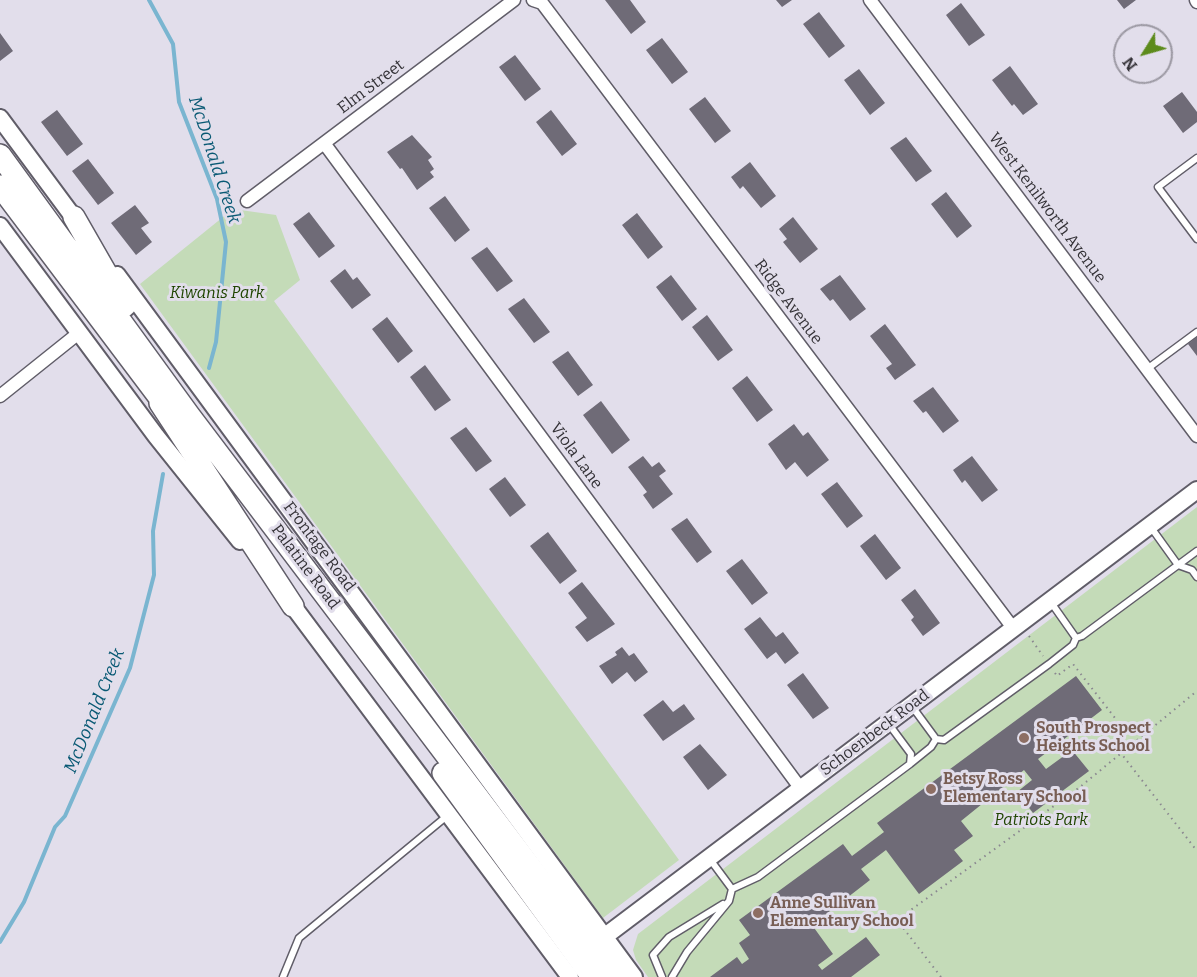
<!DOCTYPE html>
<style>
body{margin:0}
#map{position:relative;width:1197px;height:977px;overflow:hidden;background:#e2deeb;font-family:Bitter,serif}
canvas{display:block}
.north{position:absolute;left:1113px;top:24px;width:60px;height:60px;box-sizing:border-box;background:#e2deeb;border:2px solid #9c99a3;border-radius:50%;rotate:233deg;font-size:16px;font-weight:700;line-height:24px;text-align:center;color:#333136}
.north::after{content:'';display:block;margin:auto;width:21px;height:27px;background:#5d8b1c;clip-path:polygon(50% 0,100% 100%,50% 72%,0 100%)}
</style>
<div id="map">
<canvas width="1197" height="977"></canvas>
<div class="north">N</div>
</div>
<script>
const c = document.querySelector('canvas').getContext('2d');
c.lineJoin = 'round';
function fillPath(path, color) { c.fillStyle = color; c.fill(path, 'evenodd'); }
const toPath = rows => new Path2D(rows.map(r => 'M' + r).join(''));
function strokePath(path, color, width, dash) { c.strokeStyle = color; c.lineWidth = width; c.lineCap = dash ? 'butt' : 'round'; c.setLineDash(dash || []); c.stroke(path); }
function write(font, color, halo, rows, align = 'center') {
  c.font = font + ' Bitter,serif'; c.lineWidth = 6; c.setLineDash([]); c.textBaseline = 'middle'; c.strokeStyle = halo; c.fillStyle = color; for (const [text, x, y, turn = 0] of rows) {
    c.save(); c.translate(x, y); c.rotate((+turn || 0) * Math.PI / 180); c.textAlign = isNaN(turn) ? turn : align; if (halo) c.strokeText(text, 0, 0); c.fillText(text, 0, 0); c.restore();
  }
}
const green = toPath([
 [233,209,276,215,300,280,274,301,679,860,603,918,140,284],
 [1197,507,1197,977,648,977,636,960,633,950,638,934]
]);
const stream = toPath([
 [149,0,173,44,179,102,217,199,226,242,216,342,209,368],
 [0,942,24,902,55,827,65,816,130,668,154,575,153,531,163,474]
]);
const building = toPath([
 [605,0,630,0,646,22,631,34],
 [776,0,792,0,782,7],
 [1117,0,1136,0,1124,9],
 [961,3,985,35,969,46,946,15],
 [819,12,845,46,829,58,803,24],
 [0,33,13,51,0,61],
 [662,38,688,72,672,84,646,50],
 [515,55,541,89,525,101,499,67],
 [1010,66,1038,104,1023,115,1014,104,1012,106,992,80],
 [859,69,885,103,870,115,844,80],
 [1137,72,1158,72,1145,82],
 [1182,92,1197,112,1197,122,1183,133,1163,106],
 [705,97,731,131,715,143,689,109],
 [57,110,83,144,67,156,41,122],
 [551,110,577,144,562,156,536,122],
 [412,135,432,157,428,160,434,169,430,172,434,177,417,190,402,168,400,169,387,152],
 [906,137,932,171,916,182,890,148],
 [88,159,114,193,98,205,72,171],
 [750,162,776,196,761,208,743,186,740,189,731,177],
 [946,192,972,226,957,238,931,204],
 [445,196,470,230,455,242,429,208],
 [135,205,149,223,141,228,152,242,136,255,111,223],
 [309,212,335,246,319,258,293,224],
 [637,213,663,247,648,259,622,225],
 [793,217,818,249,800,263,783,242,787,239,779,229],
 [487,247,513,281,497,292,471,258],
 [345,269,353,280,357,277,371,295,352,309,330,281],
 [671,275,697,309,682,321,656,287],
 [840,275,866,309,850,321,833,299,830,301,820,289],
 [524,298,550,332,534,343,508,309],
 [707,315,733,350,718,361,692,327],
 [387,317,413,351,398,363,372,329],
 [885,324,916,365,895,380,886,368,892,364,870,336],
 [1197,337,1197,356,1188,344],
 [568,351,593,385,578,396,552,362],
 [425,365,451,400,435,411,410,377],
 [747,376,773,410,757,422,732,388],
 [933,387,959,421,943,433,926,411,923,413,913,401],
 [601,401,630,440,612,454,583,415],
 [794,424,803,436,808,432,829,460,807,477,795,462,786,470,768,444],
 [466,427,492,461,476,472,450,438],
 [643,456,652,467,659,462,666,471,659,476,673,494,653,509,643,495,647,492,628,467],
 [972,456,998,490,982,502,965,480,962,483,953,470],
 [505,477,526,505,510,517,489,489],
 [837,482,863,516,847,528,821,494],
 [687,518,712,552,697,563,671,529],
 [548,532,577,571,560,584,530,546],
 [875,534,901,568,886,580,860,546],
 [742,559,768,593,752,605,726,571],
 [582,582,615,624,587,642,575,627,587,618,568,593],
 [915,589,940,623,923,636,911,620,914,617,901,600],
 [760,617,776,637,783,632,799,653,785,664,776,652,767,659,744,629],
 [622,647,629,656,634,653,648,672,635,682,627,672,612,684,599,666,617,655,615,652],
 [803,673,829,708,813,719,787,685],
 [1076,676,1102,710,1038,759,1046,769,1072,750,1089,771,1033,813,1017,792,1032,780,1024,770,961,821,973,836,954,850,963,861,919,894,886,850,861,869,870,880,812,925,833,954,818,965,822,970,866,937,880,955,851,977,710,977,737,957,742,964,749,959,739,943,750,935,739,920,843,844,852,856,884,832,877,823],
 [663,700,673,712,684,704,695,719,663,741,643,715],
 [700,744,727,775,708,790,683,757]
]);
const path = toPath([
 [1029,636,1043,656],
 [1055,673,1057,676,1073,664,1115,718,1120,752,1197,851],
 [941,977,897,920,1080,787,1197,691]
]);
const lane = toPath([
 [1197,158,1158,187,1197,239],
 [1147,369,1197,332],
 [1178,565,1197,551],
 [1178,565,1192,570,1197,577],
 [1076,638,1082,636,1178,565,1150,526],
 [911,705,936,739,944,740,1049,664,1073,645,1076,638,1050,601],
 [910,764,931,747,936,739],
 [732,889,758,877,910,764,911,754,888,723],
 [283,977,299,938,447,816],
 [662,977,653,955,669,937,723,904],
 [672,977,687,952,729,901,732,889,709,858]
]);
const street = toPath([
 [533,0,542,3,1013,628],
 [870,0,1197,436],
 [1196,0,1197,2],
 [324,143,801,789],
 [247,201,514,0],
 [0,396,80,332]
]);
const secondary = toPath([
 [0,118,80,226],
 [0,226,156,436,240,541],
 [117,275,634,977],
 [287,598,570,977],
 [596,943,1197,490]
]);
const highway = toPath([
 [0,155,189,415,614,977],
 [0,186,171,413],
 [74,217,125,306],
 [160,403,293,606],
 [443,773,592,977]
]);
const markers = [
 [1024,738,6,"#8d6e63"],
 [931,789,6,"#8d6e63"],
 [758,913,6,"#8d6e63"]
];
const streetNames = [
 ["Elm Street",371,87,-37],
 ["West Kenilworth Avenue",1047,208,53],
 ["Ridge Avenue",788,302,53],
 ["Viola Lane",576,456,54],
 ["Frontage Road",319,547,53],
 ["Palatine Road",305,567,53],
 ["Schoenbeck Road",875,733,-37]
];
const parkNames = [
 ["Kiwanis Park",217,294],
 ["Patriots Park",1041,821]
];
const educationNames = [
 ["South Prospect",1036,729],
 ["Heights School",1036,747],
 ["Betsy Ross",943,780],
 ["Elementary School",943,798],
 ["Anne Sullivan",770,904],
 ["Elementary School",770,922]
];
const waterNames = [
 ["McDonald Creek",214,160,72],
 ["McDonald Creek",95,711,-68]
];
fillPath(green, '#c4dbb8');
strokePath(stream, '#7ab5d0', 4);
fillPath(building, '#6f6b77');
strokePath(lane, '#605d68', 9);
strokePath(street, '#605d68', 15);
strokePath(secondary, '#605d68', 20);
strokePath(highway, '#605d68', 24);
strokePath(path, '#8a8790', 2, [1.5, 4.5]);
strokePath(lane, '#fff', 6);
strokePath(street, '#fff', 12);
strokePath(secondary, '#fff', 16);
strokePath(highway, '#fff', 21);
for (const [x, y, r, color] of markers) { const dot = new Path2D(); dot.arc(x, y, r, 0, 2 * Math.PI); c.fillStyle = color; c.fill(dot); strokePath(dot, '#e2deeb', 2); }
write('16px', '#333136', '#e2deeb', streetNames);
write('italic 16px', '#1f4500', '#e2deeb', parkNames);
write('bold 16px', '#785e54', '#e2deeb', educationNames, 'left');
write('italic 18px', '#095974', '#e2deeb', waterNames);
</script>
